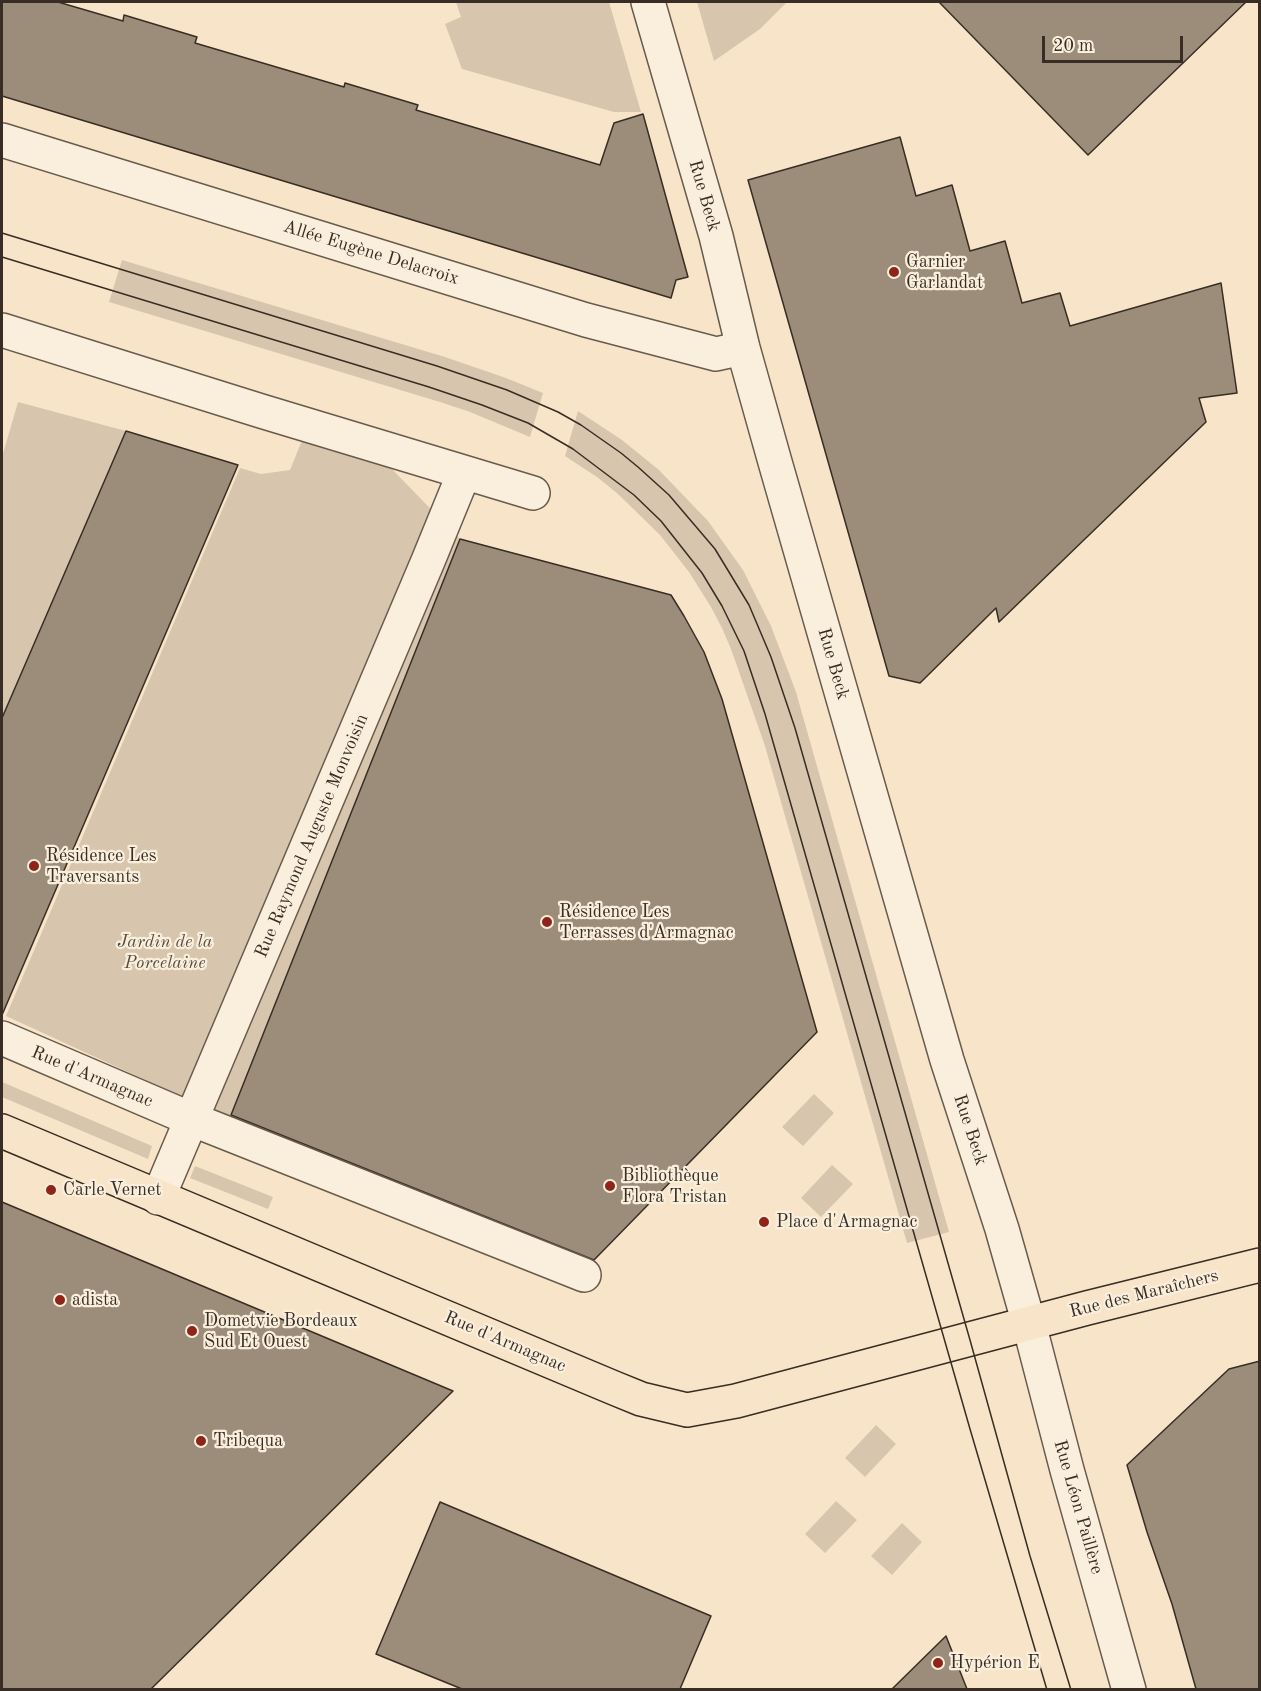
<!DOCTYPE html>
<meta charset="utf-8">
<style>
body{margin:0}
#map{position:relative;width:1261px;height:1691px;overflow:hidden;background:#f8e5c9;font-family:"Old Standard TT",serif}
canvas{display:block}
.frame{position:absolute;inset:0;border:3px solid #382d24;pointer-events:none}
.scale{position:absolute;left:1042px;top:36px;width:141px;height:27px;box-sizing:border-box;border:3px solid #382d24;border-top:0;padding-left:8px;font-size:18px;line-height:21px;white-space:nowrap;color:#382d24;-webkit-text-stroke:4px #faeedc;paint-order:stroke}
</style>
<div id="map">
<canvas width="1261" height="1691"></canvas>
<div class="frame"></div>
<div class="scale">20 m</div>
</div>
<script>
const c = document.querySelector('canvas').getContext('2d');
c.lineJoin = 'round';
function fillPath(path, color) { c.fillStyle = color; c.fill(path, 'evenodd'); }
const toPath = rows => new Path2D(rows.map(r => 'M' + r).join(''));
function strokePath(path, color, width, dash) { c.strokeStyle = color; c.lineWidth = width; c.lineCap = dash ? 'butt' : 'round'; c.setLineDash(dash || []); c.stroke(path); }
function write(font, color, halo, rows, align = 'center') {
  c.font = font + ' "Old Standard TT",serif'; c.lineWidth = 4.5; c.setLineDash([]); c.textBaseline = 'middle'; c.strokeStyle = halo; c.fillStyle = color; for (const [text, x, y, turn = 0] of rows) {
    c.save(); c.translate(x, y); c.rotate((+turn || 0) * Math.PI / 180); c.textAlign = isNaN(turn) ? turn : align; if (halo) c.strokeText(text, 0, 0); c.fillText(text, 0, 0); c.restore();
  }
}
const green = toPath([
 [456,2,609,2,641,112,614,112,462,69,445,24,461,17],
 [697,2,787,2,760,29,714,61],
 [122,260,445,357,506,378,543,393,530,437,470,412,440,402,109,302],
 [18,402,126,431,2,718,2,457],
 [578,411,622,440,659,470,708,521,743,570,771,626,796,692,949,1232,907,1243,765,746,731,649,722,628,711,607,689,572,660,535,618,494,597,477,565,456],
 [303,438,387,464,460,539,230,1119,6,1016,240,468,261,474,290,470],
 [2,1082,152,1146,148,1159,2,1097],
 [814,1094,834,1113,803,1146,782,1127],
 [832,1165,853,1184,821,1217,801,1198],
 [195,1166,273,1197,268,1209,190,1178],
 [876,1425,896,1444,865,1477,845,1458],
 [836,1501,857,1520,825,1553,805,1534],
 [902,1523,922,1542,892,1575,871,1556]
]);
const building = toPath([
 [2,2,58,2,123,21,124,15,197,37,195,43,344,87,345,83,418,105,416,110,600,165,614,123,643,114,688,277,676,280,671,298,2,96,2,2],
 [939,2,1246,2,1088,155,939,2],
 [900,137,916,196,952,185,970,251,1005,241,1022,303,1060,293,1070,326,1221,283,1237,393,1199,398,1206,422,999,622,996,608,920,683,889,676,748,180,900,137],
 [126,431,238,465,2,1015,2,718,126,431],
 [460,539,671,595,684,616,704,652,722,699,817,1032,594,1260,231,1115,460,539],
 [2,1202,453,1391,151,1689,2,1689,2,1202],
 [1260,1361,1260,1689,1196,1689,1172,1604,1147,1532,1127,1465,1229,1369,1260,1361],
 [440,1502,711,1616,680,1689,462,1689,376,1654,440,1502],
 [946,1636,967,1689,892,1689,946,1636]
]);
const minor = toPath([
 [648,2,716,236,743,348,775,462,947,1060,1002,1229,1029,1324,1067,1470,1129,1690],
 [2,140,586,320,716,354,743,348],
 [2,330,261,411,533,493],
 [2,1038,191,1119,584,1275],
 [158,1198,428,561,464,473]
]);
const major = toPath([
 [2,1131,614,1388,641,1399,687,1410,736,1401,1087,1308,1260,1265]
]);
const tram = toPath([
 [2,233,437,366,507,390,558,412,581,425,621,453,638,467,669,495,715,549,749,605,771,657,795,728,970,1340,1030,1556,1071,1690],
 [2,257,429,387,482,405,528,423,573,449,634,495,661,521,702,573,722,606,744,651,765,714,970,1429,1047,1690]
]);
const markers = [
 [894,272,6,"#8f2418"],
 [34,866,6,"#8f2418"],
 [547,922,6,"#8f2418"],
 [610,1186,6,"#8f2418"],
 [51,1190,6,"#8f2418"],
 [764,1222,6,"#8f2418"],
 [60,1300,6,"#8f2418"],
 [192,1331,6,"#8f2418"],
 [201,1441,6,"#8f2418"],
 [938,1663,6,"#8f2418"]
];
const streetNames = [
 ["Rue Beck",704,196,74],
 ["Allée Eugène Delacroix",371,253,17],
 ["Rue Beck",833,664,74],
 ["Rue Raymond Auguste Monvoisin",312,836,-67],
 ["Rue d'Armagnac",92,1077,23],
 ["Rue Beck",970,1130,72],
 ["Rue des Maraîchers",1144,1294,-14],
 ["Rue d'Armagnac",505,1342,23],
 ["Rue Léon Paillère",1078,1507,74]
];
const poiNames = [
 ["Garnier",906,262],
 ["Garlandat",906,283],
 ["Résidence Les",46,856],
 ["Traversants",46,877],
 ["Résidence Les",559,912],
 ["Terrasses d'Armagnac",559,933],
 ["Bibliothèque",622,1176],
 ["Flora Tristan",622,1197],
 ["Carle Vernet",63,1190],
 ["Place d'Armagnac",776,1222],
 ["adista",72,1300],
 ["Dometvie Bordeaux",204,1321],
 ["Sud Et Ouest",204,1342],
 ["Tribequa",213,1441],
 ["Hypérion E",950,1663]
];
const parkNames = [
 ["Jardin de la",165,942],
 ["Porcelaine",165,963]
];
fillPath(green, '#d7c6ad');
fillPath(building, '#9c8d7a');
strokePath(building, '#382d24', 1.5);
strokePath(minor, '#685b4d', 36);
strokePath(major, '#382d24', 36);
strokePath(minor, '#faeedc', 33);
strokePath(major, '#f8e5c9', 33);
strokePath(tram, '#382d24', 1.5);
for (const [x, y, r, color] of markers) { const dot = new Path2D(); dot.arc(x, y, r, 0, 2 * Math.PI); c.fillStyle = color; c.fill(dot); strokePath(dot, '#faeedc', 2); }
write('18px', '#382d24', '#faeedc', streetNames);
write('18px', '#382d24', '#faeedc', poiNames, 'left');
write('italic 18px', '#584c3f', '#faeedc', parkNames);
</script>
